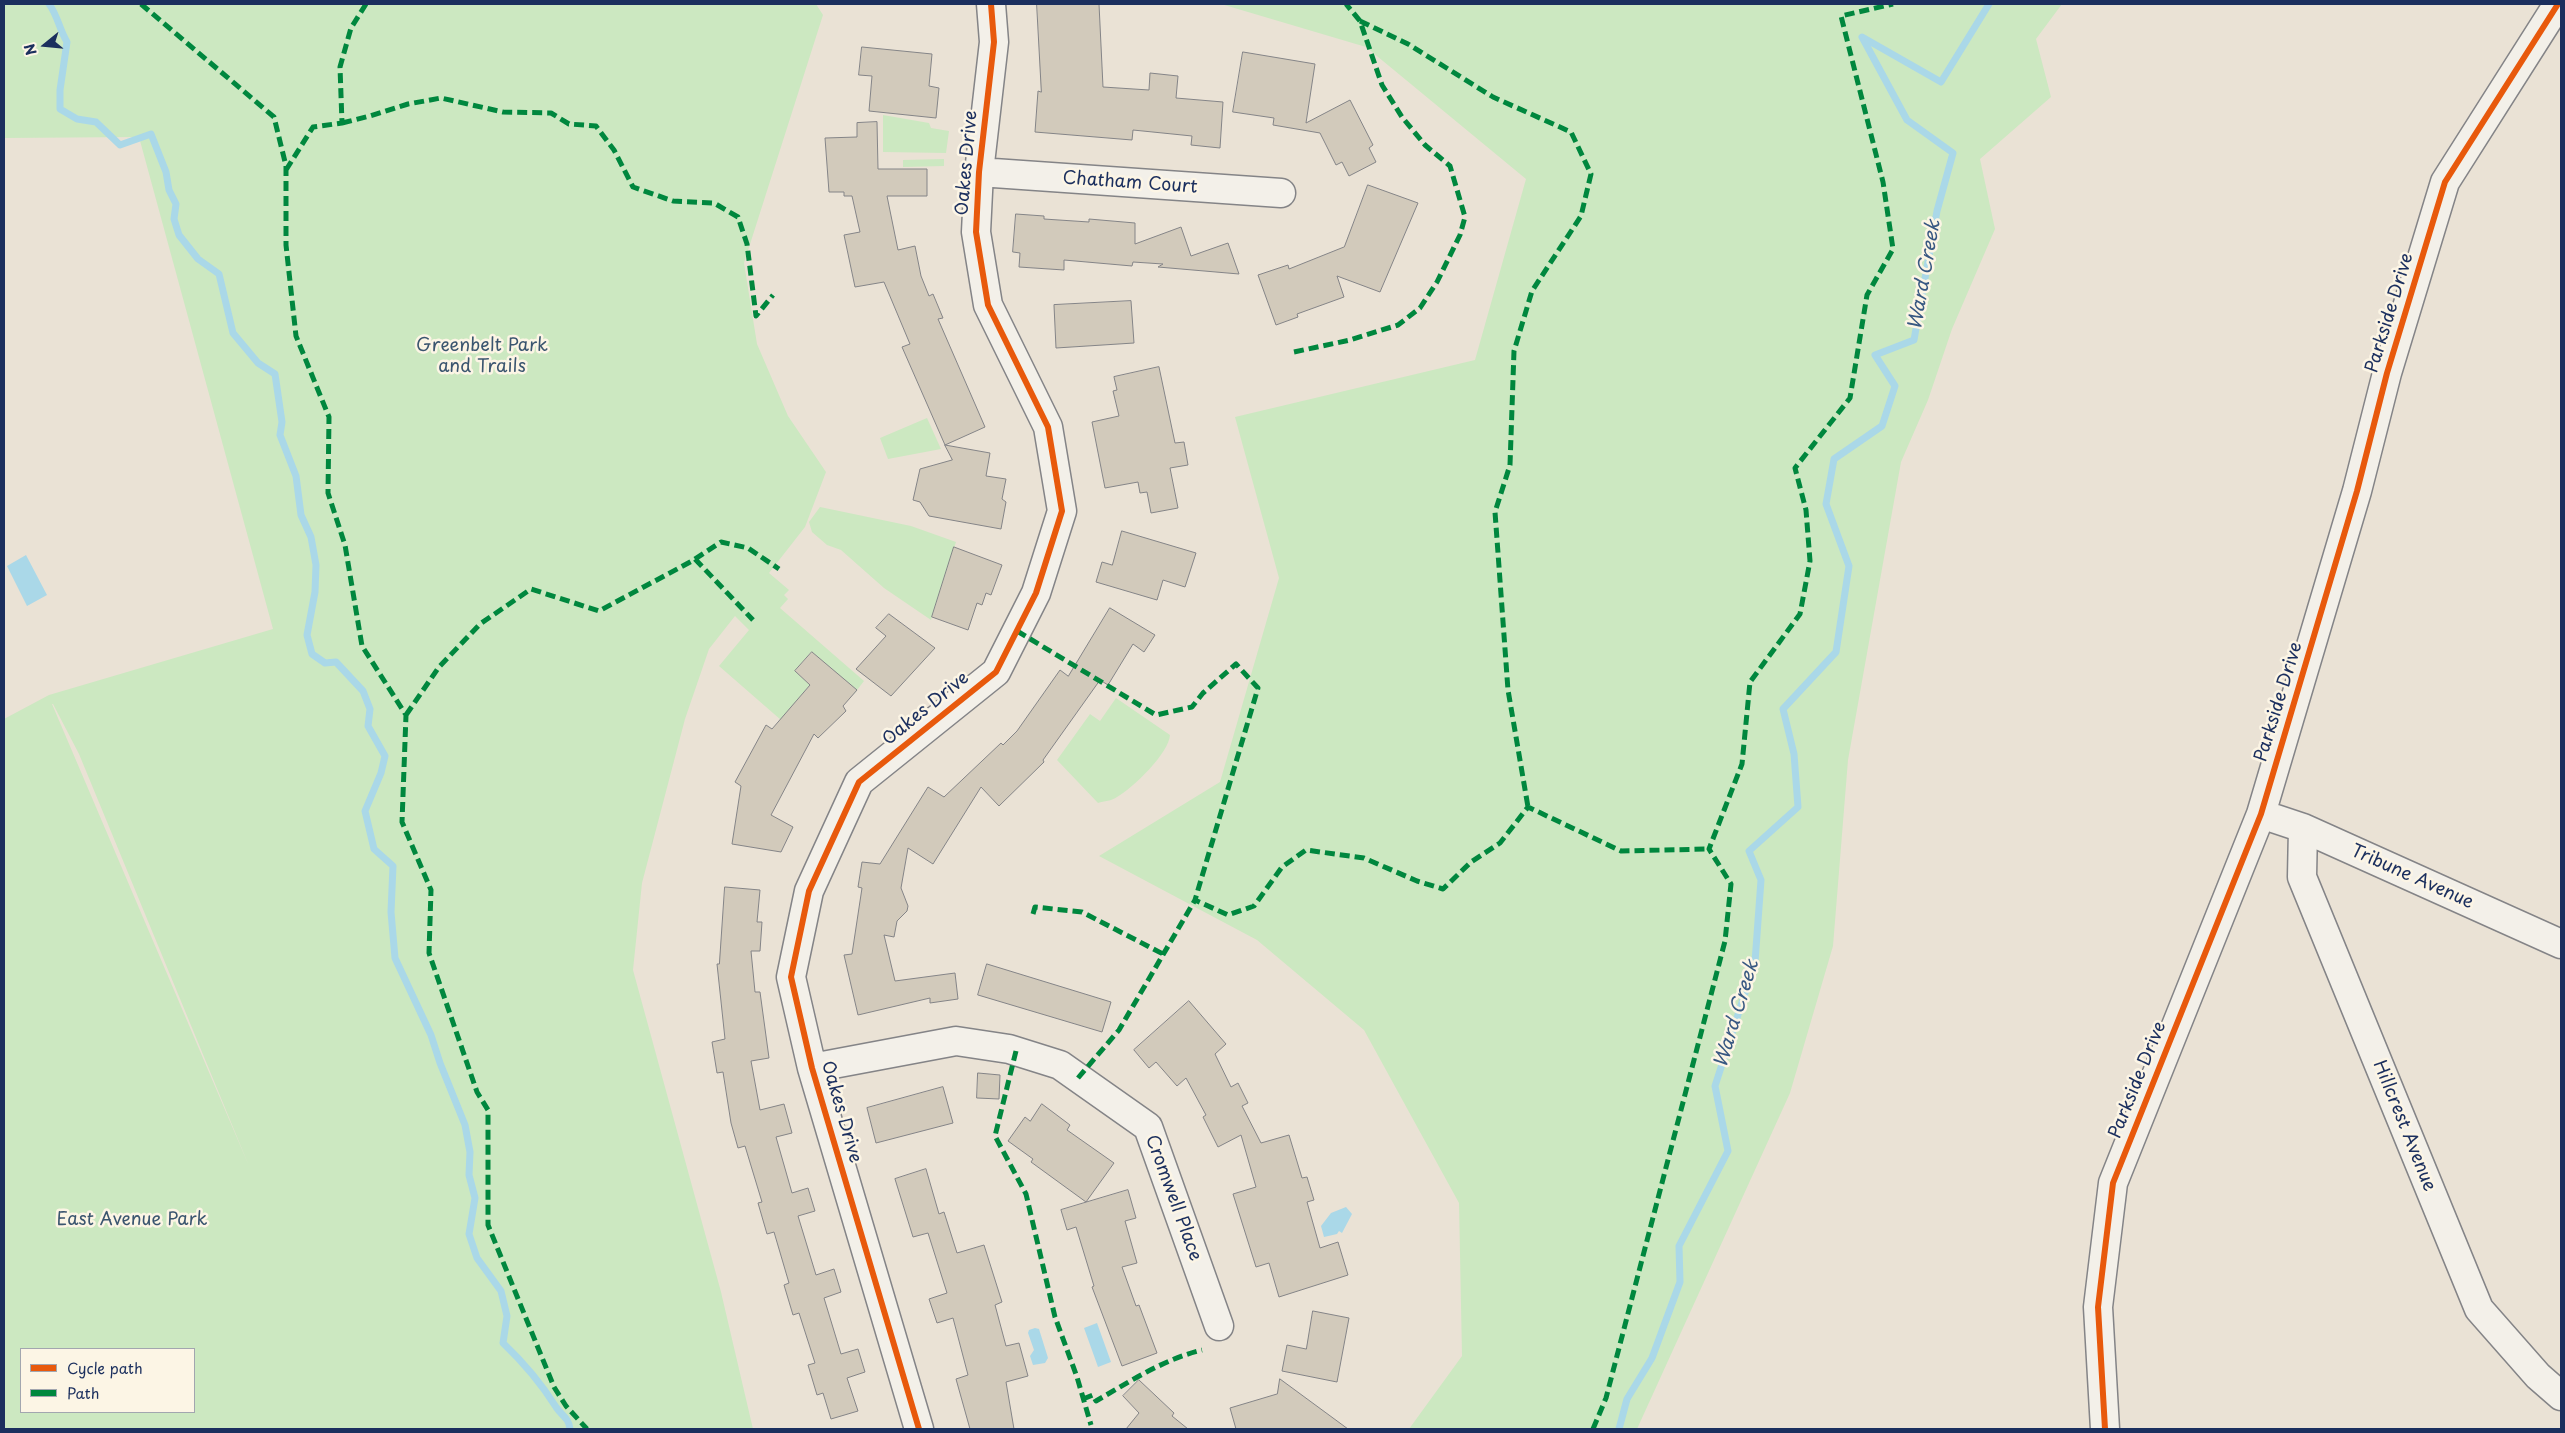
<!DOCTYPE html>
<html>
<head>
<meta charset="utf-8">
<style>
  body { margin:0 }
  #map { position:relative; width:2565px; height:1433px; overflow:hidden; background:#eae2d5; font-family:"Playpen Sans",sans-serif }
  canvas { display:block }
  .frame { position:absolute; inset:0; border:5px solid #1b2f5e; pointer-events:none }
  .legend { position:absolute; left:20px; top:1348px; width:175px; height:65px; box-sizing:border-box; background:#fcf5e5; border:1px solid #a2a6af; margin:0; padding:6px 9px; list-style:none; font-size:15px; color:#1b2f5e }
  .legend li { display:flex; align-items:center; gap:10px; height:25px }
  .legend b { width:25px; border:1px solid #a2a6af }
  .north { position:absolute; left:20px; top:20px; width:50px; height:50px; -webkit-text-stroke:4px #fcf5e5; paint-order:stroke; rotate:253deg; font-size:14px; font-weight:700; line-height:20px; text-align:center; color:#1b2f5e }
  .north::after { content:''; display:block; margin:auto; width:18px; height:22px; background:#1b2f5e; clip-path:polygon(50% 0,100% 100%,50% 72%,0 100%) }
</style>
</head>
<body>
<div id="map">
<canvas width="2565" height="1433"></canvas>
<div class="frame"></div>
<ul class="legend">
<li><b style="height:6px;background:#e8590c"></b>Cycle path</li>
<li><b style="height:6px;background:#00873e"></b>Path</li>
</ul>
<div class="north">N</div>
</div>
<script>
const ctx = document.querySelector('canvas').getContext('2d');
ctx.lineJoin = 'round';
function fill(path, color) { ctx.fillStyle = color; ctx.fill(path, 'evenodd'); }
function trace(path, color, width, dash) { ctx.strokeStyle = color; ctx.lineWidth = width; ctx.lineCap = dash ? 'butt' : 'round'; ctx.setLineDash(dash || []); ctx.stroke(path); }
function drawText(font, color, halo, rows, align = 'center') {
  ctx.font = font + ' "Playpen Sans",sans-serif'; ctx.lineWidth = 5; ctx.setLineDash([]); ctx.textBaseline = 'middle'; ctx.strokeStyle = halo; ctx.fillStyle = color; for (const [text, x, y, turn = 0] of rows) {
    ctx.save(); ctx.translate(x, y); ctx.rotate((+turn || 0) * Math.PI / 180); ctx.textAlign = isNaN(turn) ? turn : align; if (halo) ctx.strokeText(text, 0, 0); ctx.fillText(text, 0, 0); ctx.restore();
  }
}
fill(new Path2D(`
  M4 4H816L823 15 744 263 757 344 788 416 826 472 805 527 769 573 789 590 784 595 788 599 780 608 864 681 854 694 829 671 830 668 811 652 795 671 810 685 781 720 719 666 749 630 735 616 709 649 685 719 642 883 633 970 721 1292 753 1429H4V719L49 695 273 629 139 137 4 138ZM53 704 79 754 249 1166 52 704ZM21 1349H194V1412H21Z
  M1221 4H2062L2036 39 2051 97 1980 159 1995 229 1952 329 1928 400 1901 462 1848 760 1833 946 1790 1093 1637 1429H1409L1462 1356 1459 1203 1364 1030 1257 940 1099 856 1220 782 1279 578 1235 417 1475 360 1526 179 1366 47Z
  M883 115 929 123 931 128 949 131 946 153 883 152Z
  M944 159V166L903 167V160Z
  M927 418 941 449 888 459 880 438Z
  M820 507 911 526 956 542 931 620 884 588 841 550 827 545 812 532 809 522Z
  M1116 698 1170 735C1169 753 1133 788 1117 797 1112 801 1104 801 1098 803L1057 760 1090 714 1100 721Z`), '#cce8c1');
fill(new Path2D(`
  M26 555 47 595 27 606 7 566Z
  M1346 1207 1352 1214 1342 1233 1339 1231 1337 1234 1324 1237 1321 1226 1331 1213Z
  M1097 1323 1111 1362 1098 1367 1084 1328Z
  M1035 1328 1039 1329 1048 1358 1045 1363 1033 1365 1030 1356 1034 1350 1028 1333 1029 1330Z`), '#aad8e8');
trace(new Path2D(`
  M49 4C58 16 59 29 67 42L60 90V109L77 119 96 122 120 145 151 134 166 172 169 190 176 204 174 219 179 235 198 259 219 274 233 333 258 363 275 374 282 422 280 435 296 476 301 515 311 537 316 565 315 592 307 635 312 654 325 663 336 662 363 691 370 709 368 726 385 756 381 773 365 811 374 849 393 866 391 912 395 958 431 1035 440 1063 465 1125 470 1152 469 1175 475 1198 469 1234 477 1258 501 1291 507 1316 503 1343C524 1363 541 1383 556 1407 562 1416 569 1418 570 1429
  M1619 1429 1627 1399 1652 1358 1680 1282 1679 1246 1728 1151 1715 1086 1755 962 1761 880 1749 851 1798 807 1794 754 1783 709 1836 652 1849 566 1826 504 1834 459 1882 426 1895 386 1875 355 1914 340 1937 211 1953 153 1907 120 1862 37 1941 82 1989 4`), '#aad8e8', 7);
const building = new Path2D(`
  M1037 4H1099L1103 87 1149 90 1150 73 1178 76 1176 98 1223 102 1220 148 1191 145 1192 136 1133 130 1132 140 1035 132 1038 91 1041 92Z
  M862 47 932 54 929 86 939 88 936 118 869 111 872 76 859 75Z
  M1243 52 1315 64 1306 123 1350 100 1373 145 1369 148 1376 162 1349 176 1342 162 1336 165 1320 133 1273 125 1274 118 1233 112Z
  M877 122 878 169H927V196H887L898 250 915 246 921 276 929 296 933 294 943 318 938 319 985 427 945 445 902 347 910 344 884 282 855 287 844 235 860 232 852 196H844V192H829L825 138 857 137V123Z
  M1368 185 1418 203 1380 292 1337 276 1344 297 1297 314 1298 317 1276 325 1258 275 1288 265 1289 269 1344 247Z
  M1016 214 1044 216V219L1089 222V219L1135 223V244L1181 227 1191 256 1228 243 1239 274 1158 267 1163 264 1133 262 1132 266 1064 260V270L1019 267 1020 253 1013 252Z
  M1131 301 1134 343 1056 348 1054 305Z
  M1159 367 1175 443 1184 442 1188 465 1170 468 1178 508 1151 513 1147 492 1140 493 1138 482 1105 488 1092 422 1119 416 1113 391 1117 390 1114 377Z
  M945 445 990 453 986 476 1006 479 1002 499 1006 502 1001 529 929 516 920 502 913 500 920 469 952 460Z
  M1122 531 1196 553 1185 587 1163 580 1157 600 1096 582 1102 562 1112 565Z
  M954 547 1002 565 991 595 986 593 982 605 977 603 968 630 932 617Z
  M1110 608 1155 635 1144 652 1133 644 1108 685 1100 680 1043 760 1044 762 999 806 981 787 933 864 908 848 901 888 908 906 907 911 897 921 894 937 884 935 895 981 955 973 958 999 930 1003V998L858 1015 844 955 852 954 862 888 858 887 862 862 880 864 928 787 944 797 1001 743 1003 745 1017 731 1060 670 1068 676Z
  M889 614 935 648 891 696 856 669 886 636 876 628Z
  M812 652 857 690 843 706 846 711 818 738 814 734 771 815 793 827 781 852 732 844 741 786 735 782 766 725 772 729 810 685 795 671Z
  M725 887 760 890 757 922H762L760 951H751L755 992H760L769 1058 751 1061 760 1110 784 1104 792 1133 776 1137 792 1193 808 1188 815 1211 798 1216 816 1275 834 1269 841 1292 824 1298 841 1354 858 1349 865 1372 847 1378 858 1411 831 1419 823 1393 817 1395 808 1365 815 1363 799 1313 793 1315 784 1285 789 1283 774 1232 767 1234 758 1203 762 1202 745 1146 738 1148 731 1123 723 1072 717 1073 712 1042 725 1039 717 964H719Z
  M987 964 1111 1002 1102 1032 978 995Z
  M1189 1001 1226 1044 1215 1054 1231 1087 1238 1083 1248 1103 1242 1106 1261 1143 1289 1135 1302 1178 1307 1177 1314 1200 1307 1202 1320 1248 1338 1242 1348 1275 1279 1297 1269 1263 1256 1267 1233 1194 1256 1187 1241 1135 1218 1147 1203 1117 1206 1115 1186 1078 1177 1086 1156 1062 1149 1068 1134 1050Z
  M978 1073 1000 1075 999 1099 977 1098Z
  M943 1087 953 1123 876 1143 867 1108Z
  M1042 1104 1070 1125 1067 1130 1114 1163 1086 1202 1031 1162 1033 1159 1008 1141 1025 1117 1030 1121Z
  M926 1169 939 1214 944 1212 957 1253 984 1245 1002 1302 995 1305 1006 1346 1019 1343 1028 1376 1006 1382 1014 1429H970L956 1379 968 1375 953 1318 937 1323 929 1299 947 1293 928 1233 913 1237 895 1179Z
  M1128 1190 1136 1218 1125 1221 1137 1263 1122 1267 1136 1306 1139 1305 1157 1353 1122 1366 1092 1287 1094 1286 1076 1227 1067 1230 1061 1210Z
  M1313 1311 1349 1318 1337 1382 1282 1371 1287 1345 1306 1349Z
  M1280 1379 1348 1429H1236L1230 1408 1277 1394Z
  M1139 1380 1174 1413 1172 1416 1188 1429H1126L1139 1413 1123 1396Z`);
fill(building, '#d2cabb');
trace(building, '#848487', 1);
const minor = new Path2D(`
  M979 172 1281 193
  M2261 814 2303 828 2561 944
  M2303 828 2302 877 2479 1309 2538 1376 2561 1396
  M812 1068 956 1041 1009 1049 1060 1065 1148 1127 1219 1326
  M919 1429 812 1068 791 977 809 891 859 782 996 672 1036 593 1062 511 1048 427 988 305 976 232 979 172 994 42 991 4
  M2105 1429 2098 1307 2113 1183 2261 814 2357 491 2387 373 2445 182 2558 4`);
trace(minor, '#848487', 31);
trace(minor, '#f3f0e9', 28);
trace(new Path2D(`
  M141 4 274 117 286 166V245L296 336 329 417 328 493 345 545 362 646 406 715 402 822 431 890 429 953 477 1092 488 1110V1225L554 1387 566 1406 587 1429
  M1360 21 1408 44 1493 97 1571 132 1591 174 1581 216 1532 291 1514 351 1510 465 1495 512 1508 690 1528 807
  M342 123 370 116 408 104 441 98 503 112 551 113 569 124 596 126 614 150 633 187 673 201 714 203 738 217 747 244 756 316 773 295
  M286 170 313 127 342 123 340 67 351 28 366 4
  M1294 352 1350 340 1398 325 1420 308 1437 282 1460 235 1465 217 1450 166 1425 145 1402 117 1382 85 1360 21 1346 4
  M695 559 753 620
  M1017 631 1156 715 1192 707 1203 693 1236 664 1258 688 1195 900 1228 915 1254 906 1282 867 1306 850 1364 858 1417 881 1443 889 1471 862 1500 843 1528 807 1621 851 1709 849
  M406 715 439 667 480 624 531 589 599 611 692 561 721 542 748 548 779 569
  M1033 914 1035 907 1082 912 1163 954
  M1016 1051 995 1136 1026 1194 1055 1317 1077 1377 1091 1425
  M1078 1078 1119 1030 1195 900
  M1083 1399 1093 1395 1096 1401C1129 1382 1164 1359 1202 1350
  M1593 1429 1606 1398 1725 941 1731 884 1709 849 1742 764 1750 682 1800 614 1810 561 1806 510 1795 468 1850 398 1867 295 1893 249 1883 182 1841 16 1893 4`), '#00873e', 5, [10, 5]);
trace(new Path2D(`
  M919 1429 812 1068 791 977 809 891 859 782 996 672 1036 593 1062 511 1048 427 988 305 976 232 979 172 994 42 991 4
  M2105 1429 2098 1307 2113 1183 2261 814 2357 491 2387 373 2445 182 2558 4`), '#e8590c', 6);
drawText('18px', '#1b2f5e', '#fcf5e5', [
  ["Oakes Drive",967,163,-85],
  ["Chatham Court",1130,183,4],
  ["Parkside Drive",2390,313,-73],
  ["Parkside Drive",2279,702,-73],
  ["Oakes Drive",926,709,-39],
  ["Tribune Avenue",2412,877,24],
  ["Parkside Drive",2138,1080,-68],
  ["Oakes Drive",841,1112,74],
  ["Hillcrest Avenue",2404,1126,68],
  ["Cromwell Place",1173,1198,70]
]);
drawText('18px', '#3a556f', '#fcf5e5', [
  ["Greenbelt Park",482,346],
  ["and Trails",482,367],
  ["East Avenue Park",132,1220]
]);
drawText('italic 19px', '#385882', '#fcf5e5', [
  ["Ward Creek",1925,275,-80],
  ["Ward Creek",1737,1014,-73]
]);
</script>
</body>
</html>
